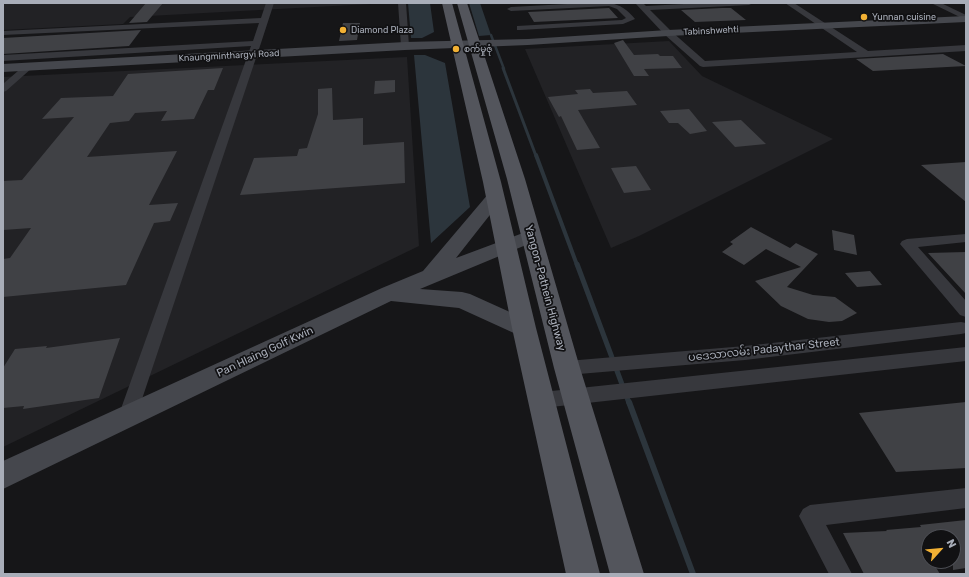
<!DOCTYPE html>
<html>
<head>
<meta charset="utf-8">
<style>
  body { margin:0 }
  #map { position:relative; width:969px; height:577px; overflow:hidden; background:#161618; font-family:Rubik,sans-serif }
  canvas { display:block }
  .frame { position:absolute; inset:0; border:4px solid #a8adb8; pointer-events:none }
  .north { position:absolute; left:921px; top:529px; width:40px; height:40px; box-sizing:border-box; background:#111113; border:1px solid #4d4f55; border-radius:50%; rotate:63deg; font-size:11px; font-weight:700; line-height:16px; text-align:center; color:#a8adb8 }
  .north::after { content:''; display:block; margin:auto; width:14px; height:18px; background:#f2b134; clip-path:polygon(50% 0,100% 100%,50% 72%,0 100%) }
</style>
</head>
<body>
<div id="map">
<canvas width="969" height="577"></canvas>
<div class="frame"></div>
<div class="north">N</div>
</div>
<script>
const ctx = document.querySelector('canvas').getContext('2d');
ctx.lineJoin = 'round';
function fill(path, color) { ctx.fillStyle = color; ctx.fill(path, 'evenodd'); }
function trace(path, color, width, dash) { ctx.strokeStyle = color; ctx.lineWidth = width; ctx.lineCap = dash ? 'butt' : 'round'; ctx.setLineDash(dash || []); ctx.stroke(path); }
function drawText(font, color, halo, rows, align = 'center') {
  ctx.font = font + ' Rubik,"Noto Sans Myanmar",sans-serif'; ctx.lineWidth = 3.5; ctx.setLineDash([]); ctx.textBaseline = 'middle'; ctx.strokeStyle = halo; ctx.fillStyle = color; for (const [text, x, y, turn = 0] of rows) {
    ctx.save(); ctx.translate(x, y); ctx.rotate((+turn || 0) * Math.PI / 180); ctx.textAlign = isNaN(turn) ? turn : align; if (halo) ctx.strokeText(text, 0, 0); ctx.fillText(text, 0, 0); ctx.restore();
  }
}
fill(new Path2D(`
  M3 3H389L130 17 123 24 3 30Z
  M669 41 702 76 833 139 639 236 611 248 525 49Z
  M407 57 419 246 3 447V77Z`), '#222225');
fill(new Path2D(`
  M408 3H430L434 32 422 38H411Z
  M469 3H480L491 35 479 36Z
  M414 55H425L445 63 470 207 431 243Z`), '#2c353c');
trace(new Path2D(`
  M491 35 504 69`), '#2c353c', 2.5);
trace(new Path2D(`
  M503 68 536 156`), '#2c353c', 3);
trace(new Path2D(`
  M536 155 577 265`), '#2c353c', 4);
trace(new Path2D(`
  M577 264 629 403`), '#2c353c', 5);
trace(new Path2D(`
  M629 402 693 574`), '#2c353c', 6);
fill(new Path2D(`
  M146 3H163L147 22 129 23Z
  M609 8 618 18 534 22 528 12Z
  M722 8H731L746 20 695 22 681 10Z
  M343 23H360L357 40 339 41Z
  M141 30 129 46 3 54V38Z
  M623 40 634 55 658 54 660 56H673L682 68 644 69 649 76H634L614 43Z
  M943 54 966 66 873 71 856 59Z
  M223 68 214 90H208L194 119 161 121 167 111 135 113 129 121 110 123 87 157 177 151 149 205 178 203 170 221 154 223 126 285 3 297V259L10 258 31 228 3 230V181L22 180 74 117 42 119 61 98 113 96 128 74Z
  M395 80V92L374 94 375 81Z
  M332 88 333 120 363 118V145L404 142 405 183 240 195 254 158 297 156 299 149 307 148 318 114V89Z
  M590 89 593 93 627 91 637 105 578 110 600 148 577 150 561 116 559 117 548 97 578 94 575 90Z
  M689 109 707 131 690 134 678 123H669L660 111Z
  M741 120 766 144 735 147 712 122Z
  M966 162V202L921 165Z
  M636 166 651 190 624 193 611 168Z
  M751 227 790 248 796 243 818 254 787 287 813 295 835 297 857 313 842 321 829 322 808 319 781 306 755 281 801 267 766 249 744 265 722 252 733 244 730 242Z
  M832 230 854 235 857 255 834 250Z
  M966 252V294L928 253Z
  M870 271 882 285 857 287 845 273Z
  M120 338 99 398 23 409 24 406 3 408V368L15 349 47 346 46 348Z
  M966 402V468L896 472 859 413Z
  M966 520V568L953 570V537H929V561H932L940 574H864L843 533 887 531 886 530 921 527 920 525Z`), '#404145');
fill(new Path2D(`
  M266 3H274L261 43 136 417 134 423 127 425 120 423 118 417 251 46 3 61V55L253 41 259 23 3 35V31L261 18Z
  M398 3H406L409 46 405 49 401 46Z
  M586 3C609 3 619 0 635 19L623 24 520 30H517V26L622 20 626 18 617 9 609 6 511 11 507 9 511 7Z
  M635 3H643L646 6 703 3H753L749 5 650 10 671 31 705 61 857 52 785 3H794L868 51 966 45V51L703 67 700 66 665 35Z
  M931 3H941L966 15V20Z
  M29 63 33 66 32 68 6 91 3 92V84L26 64Z
  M966 234V242L918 247 966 301V317L960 315 900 244 902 241 907 239Z
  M961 322 966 323V333L961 334 745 360 567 375 561 373 558 368 561 363 567 361 745 346Z
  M966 347V361L542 408 536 406 533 400 536 394 542 392Z
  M966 488V508L826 525 852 574H829L799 516 803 509 810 505Z`), '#37383d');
fill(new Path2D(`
  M966 16V22L668 36 528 45 405 50 3 72V64L405 42 528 39 668 30Z
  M495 192 501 193 504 197 456 258 531 230 538 232 540 236 538 240 420 289 462 292 470 294 532 322 535 328 532 334 524 337 516 334 459 308 391 301 3 489V461L382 288 423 271 489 193Z`), '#45474d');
fill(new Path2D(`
  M442 3H452L501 182 536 328 600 574H566L512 328 483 182Z
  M457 3H467L525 179 580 368 644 574H610L554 368 507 179Z`), '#53555c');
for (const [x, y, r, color] of [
  [864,17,4,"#f2b134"],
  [343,30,4,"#f2b134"],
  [456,49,4,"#f2b134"]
]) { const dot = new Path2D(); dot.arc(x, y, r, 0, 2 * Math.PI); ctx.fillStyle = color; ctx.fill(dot); trace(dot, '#111113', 1.5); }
drawText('9px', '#a8adb8', '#111113', [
  ["Yunnan cuisine",872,17],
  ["Diamond Plaza",351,30],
  ["စက်မှုဇုံ",464,49]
], 'left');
drawText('9px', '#a8adb8', '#111113', [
  ["Tabinshwehti",711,31,-3],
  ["Knaungminthargyi Road",229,56,-3]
]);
drawText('11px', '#a8adb8', '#111113', [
  ["Yangon-Pathein Highway",545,288,75],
  ["ပဒေသာလမ်း Padaythar Street",764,350,-6],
  ["Pan Hlaing Golf Kwin",265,352,-25]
]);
</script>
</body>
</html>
